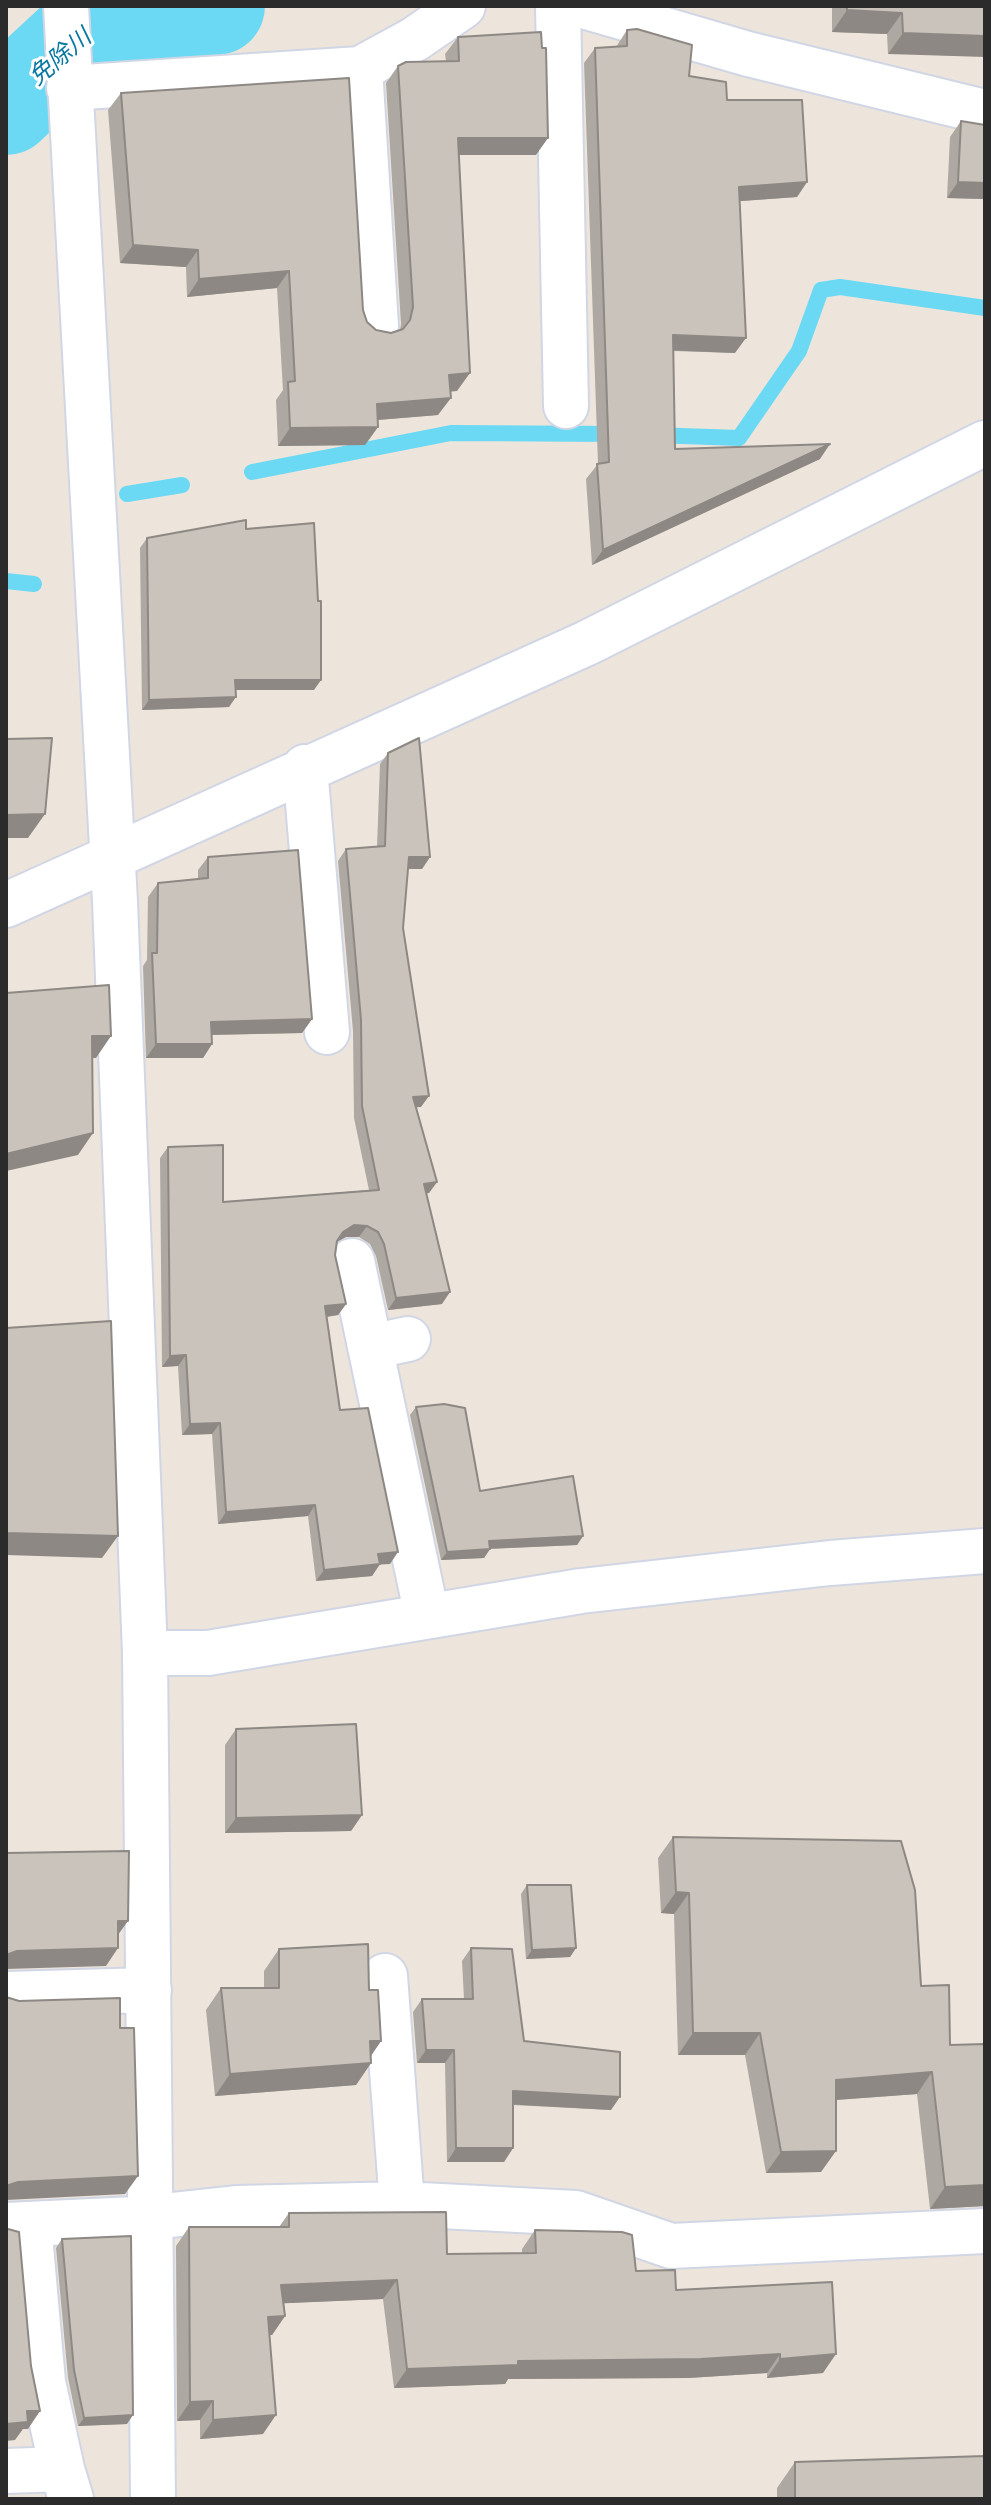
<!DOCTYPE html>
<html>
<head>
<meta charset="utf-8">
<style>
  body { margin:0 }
  #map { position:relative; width:991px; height:2505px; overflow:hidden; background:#ede5dc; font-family:"Varela Round",sans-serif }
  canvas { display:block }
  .frame { position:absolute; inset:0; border:8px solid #2b2b2b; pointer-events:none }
</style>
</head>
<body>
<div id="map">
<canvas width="991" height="2505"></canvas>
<div class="frame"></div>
</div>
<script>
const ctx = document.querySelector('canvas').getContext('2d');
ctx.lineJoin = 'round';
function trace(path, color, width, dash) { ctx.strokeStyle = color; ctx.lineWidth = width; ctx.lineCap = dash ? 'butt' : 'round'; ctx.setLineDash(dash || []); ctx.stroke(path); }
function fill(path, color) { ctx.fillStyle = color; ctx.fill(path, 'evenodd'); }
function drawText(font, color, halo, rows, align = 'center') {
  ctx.font = font + ' "Varela Round","Noto Sans JP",sans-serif'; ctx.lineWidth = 6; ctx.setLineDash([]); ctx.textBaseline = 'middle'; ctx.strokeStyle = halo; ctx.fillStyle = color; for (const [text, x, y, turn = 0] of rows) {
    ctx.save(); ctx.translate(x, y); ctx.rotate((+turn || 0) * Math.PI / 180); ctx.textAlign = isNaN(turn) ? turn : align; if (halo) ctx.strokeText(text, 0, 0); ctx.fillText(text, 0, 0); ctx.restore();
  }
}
trace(new Path2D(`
  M653 435 739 438 799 351 821 290 840 287 985 308
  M252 472 451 433 618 434
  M127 494 182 485
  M6 581 34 584`), '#6bd9f3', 16);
trace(new Path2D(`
  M6 106 88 30 178 8 216 6`), '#6bd9f3', 98);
const minor = new Path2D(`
  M66 6 115 902 145 1653 153 2499
  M558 6 566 406
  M583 6 748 54 985 112
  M360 69 376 326
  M69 88 360 69 415 39 463 6
  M305 767 327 1032
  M6 905 587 643 985 443
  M352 1261 427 1616
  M370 1347 408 1339
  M145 1653H208L581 1591 830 1563 985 1551
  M385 1976 402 2204
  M6 1994 149 1990
  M29 2224 43 2382 62 2469
  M6 2225 135 2219 236 2208 402 2204 576 2213 671 2246 985 2231
  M6 2471 62 2469 71 2499`);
trace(minor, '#d1d6e4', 48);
trace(minor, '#fff', 44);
fill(new Path2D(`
  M832 6H985L888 54 887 34 832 32Z
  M627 30 689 76 727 100 807 182 797 197 740 201 735 353 673 351 675 449 820 459 592 565 586 479 598 464 584 63 595 48 616 47Z
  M458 37 536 155H459L457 391H450L438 415 377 420 378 427 365 445 278 446 276 400 283 390 277 288 187 297 186 267 120 263 108 110 121 93 363 310 367 322 376 330 391 333 400 330 401 324 386 83 398 66 446 61 445 54Z
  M961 121 985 125V199L947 198 950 137Z
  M246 529 314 690H236L229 707 142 710 140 548 147 538Z
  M388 753 430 857 422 869H408L403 928 421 1107H416L437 1182 429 1193H426L442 1304 388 1310 376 1256 370 1244 359 1237H346L336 1242 335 1255 346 1304 338 1315 327 1317 340 1410 390 1564H380L372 1576 316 1581 308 1516 218 1524 212 1434 182 1435 178 1366 162 1367 160 1158 168 1147 223 1202 369 1190 354 1118 353 1031 338 861 346 849 377 847 380 764Z
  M208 857 312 1019 302 1033 212 1035V1044L203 1058H146L143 966 147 960 148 897 158 883 198 879V870Z
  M416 1407 480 1491 583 1536 577 1545 490 1549 484 1558 441 1560 410 1415Z
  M236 1729 362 1815 351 1831 225 1833V1745Z
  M673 1837 921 1986 950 2045 985 2044V2206L930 2209 917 2094 836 2100 821 2172 766 2173 745 2055H678L674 1914 661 1913 658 1858Z
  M527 1885 576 1948 570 1957 526 1959 521 1894Z
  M471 1948 524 2041 611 2110 513 2105V2148L504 2162H447L445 2063H417L413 2012 422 1999H464L462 1961Z
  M279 1949 369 1990 381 2041 370 2057 371 2063 356 2085 215 2096 206 2010 221 1988H264V1971Z
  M289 2213 447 2254 522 2253V2249L535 2230 636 2271 676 2290 823 2373 767 2378V2373L688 2378 508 2379 505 2384 394 2388 383 2299 284 2303 285 2316 272 2335H269L263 2434 200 2439V2420L177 2421 176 2246 189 2227H279Z
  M62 2239 127 2424 78 2426 68 2378 56 2248Z
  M795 2462 985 2499H777V2488Z`), '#ada8a1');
fill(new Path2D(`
  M847 10 902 13 887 34 832 32Z
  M903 33 985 36V57L888 54Z
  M458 138H548L536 155H446Z
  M807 182 797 197 728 202 739 187Z
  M958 182 985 183V199L947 198Z
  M133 245 198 250 186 267 120 263Z
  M289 271 277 288 187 297 199 279Z
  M673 335 746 338 735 353 662 350Z
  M470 373 457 391 437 393 449 375Z
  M451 398 438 415 365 421 377 404Z
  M378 427 365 445 278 446 290 428Z
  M830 444 820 459 592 565 603 550Z
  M235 680H321L314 690H228Z
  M236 697 229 707 142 710 149 700Z
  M45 814 28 838H6V815Z
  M409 857H430L422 869H401Z
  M312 1019 302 1033 201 1035 211 1022Z
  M92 1036H111L96 1058H77Z
  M156 1044H212L203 1058H146Z
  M429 1096 421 1107 405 1108 413 1097Z
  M93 1133 78 1155 6 1171 7 1153Z
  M437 1182 429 1193 416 1195 424 1184Z
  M354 1225 367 1226 359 1237H346L335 1243 343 1232Z
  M450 1292 442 1304 388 1310 396 1298Z
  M346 1304 338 1315 317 1318 325 1306Z
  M186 1355 178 1366 162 1367 170 1356Z
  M220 1423 212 1434 182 1435 190 1424Z
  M315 1505 308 1516 218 1524 226 1512Z
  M6 1533 118 1536 102 1558 6 1555Z
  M583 1536 577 1545 483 1549 489 1541Z
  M490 1549 484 1558 441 1560 447 1552Z
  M398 1552 390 1564 371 1565 378 1554Z
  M380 1564 372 1576 316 1581 324 1570Z
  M362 1815 351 1831 225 1833 236 1818Z
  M676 1892 689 1893 674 1914 661 1913Z
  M118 1921H128L115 1939Z
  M118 1948 106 1966 6 1969V1955L17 1951Z
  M576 1948 570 1957 526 1959 532 1950Z
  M693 2033H760L745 2055H678Z
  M370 2041H381L366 2063Z
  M426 2050H454L445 2063H417Z
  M371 2063 356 2085 215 2096 230 2074Z
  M932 2072 917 2094 821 2101 836 2080Z
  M513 2091 620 2097 611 2110 504 2104Z
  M456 2148H513L504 2162H447Z
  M836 2151 821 2172 766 2173 781 2152Z
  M138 2176 125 2194 6 2200V2186L18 2182Z
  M985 2185V2206L930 2209 945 2187Z
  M397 2280 383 2299 268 2304 281 2285Z
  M285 2316 272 2335 254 2336 268 2317Z
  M780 2354 767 2373 688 2378 508 2379 505 2384 394 2388 407 2369 518 2361Z
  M836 2354 823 2373 767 2378 780 2359Z
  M213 2401 200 2420 177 2421 190 2402Z
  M27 2411H40L28 2429H23L15 2440 6 2441V2424Z
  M133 2415 127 2424 78 2426 84 2418Z
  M276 2415 263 2434 200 2439 213 2420Z`), '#8d8883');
const building = new Path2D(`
  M847 6H985V36L903 33 902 13 847 10Z
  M637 29 692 45 689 76 726 82 727 100H802L807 182 739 187 746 338 673 335 675 449 830 444 603 550 597 464 609 462 595 48 627 46V30Z
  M541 32 542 48H546L548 138H458L470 373 449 375 451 398 377 404 378 427 290 428 288 382 295 381 289 271 199 279 198 250 133 245 121 93 349 78 363 310 367 322 376 330 391 333 403 329 410 320 413 307 398 66 406 62 459 61 458 37Z
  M961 121 985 125V183L958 182Z
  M246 520V529L314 523 318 601H321V680H235L236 697 149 700 147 538Z
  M52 738 45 814 6 815V739Z
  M419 738 430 857H409L403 928 429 1096 413 1097 437 1182 424 1184 450 1292 396 1298 384 1244 378 1232 367 1226 354 1225 343 1232 337 1241 335 1255 346 1304 325 1306 340 1410 368 1408 398 1552 378 1554 380 1564 324 1570 315 1505 226 1512 220 1423 190 1424 186 1355 170 1356 168 1147 223 1145V1202L379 1190 362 1106 361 1020 346 849 385 846 388 753Z
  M298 850 312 1019 211 1022 212 1044H156L152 953H157L158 883 208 878V857Z
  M109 985 111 1036H92L93 1133 6 1154V993Z
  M111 1321 118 1536 6 1533V1328Z
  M444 1404 465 1408 480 1491 573 1476 583 1536 489 1541 490 1549 447 1552 416 1407Z
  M356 1724 362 1815 236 1818V1729Z
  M673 1837 901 1841 915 1890 921 1986 949 1985 950 2045 985 2044V2185L945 2187 932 2072 836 2080V2151L781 2152 760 2033H693L689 1893 676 1892Z
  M129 1851 128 1921H118V1948L17 1951 6 1955V1853Z
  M527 1885H571L576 1948 532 1950Z
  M368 1944 369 1990H378L381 2041H370L371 2063 230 2074 221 1988H279V1949Z
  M471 1948 512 1949 524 2041 620 2052V2097L513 2091V2148H456L454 2050H426L422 1999H473Z
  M6 1997 19 2001 120 1998V2028H134L138 2176 18 2182 6 2186Z
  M446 2212 447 2254 536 2253 535 2230 622 2232 632 2235 636 2271 675 2270 676 2290 832 2282 836 2354 780 2359V2354L701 2359 518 2361V2365L407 2369 397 2280 281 2285 285 2316 268 2317 276 2415 213 2420V2401L190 2402 189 2227H289V2213Z
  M6 2228 8 2229 19 2232 31 2366 40 2411H27L28 2422 6 2424Z
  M131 2236 133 2415 84 2418 74 2370 62 2239Z
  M985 2456V2499H795V2462Z`);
fill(building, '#c9c3bb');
trace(building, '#8d8883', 2);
drawText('italic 24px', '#0878a1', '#fff', [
  ["免除川",61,58,-40]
]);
</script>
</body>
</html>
